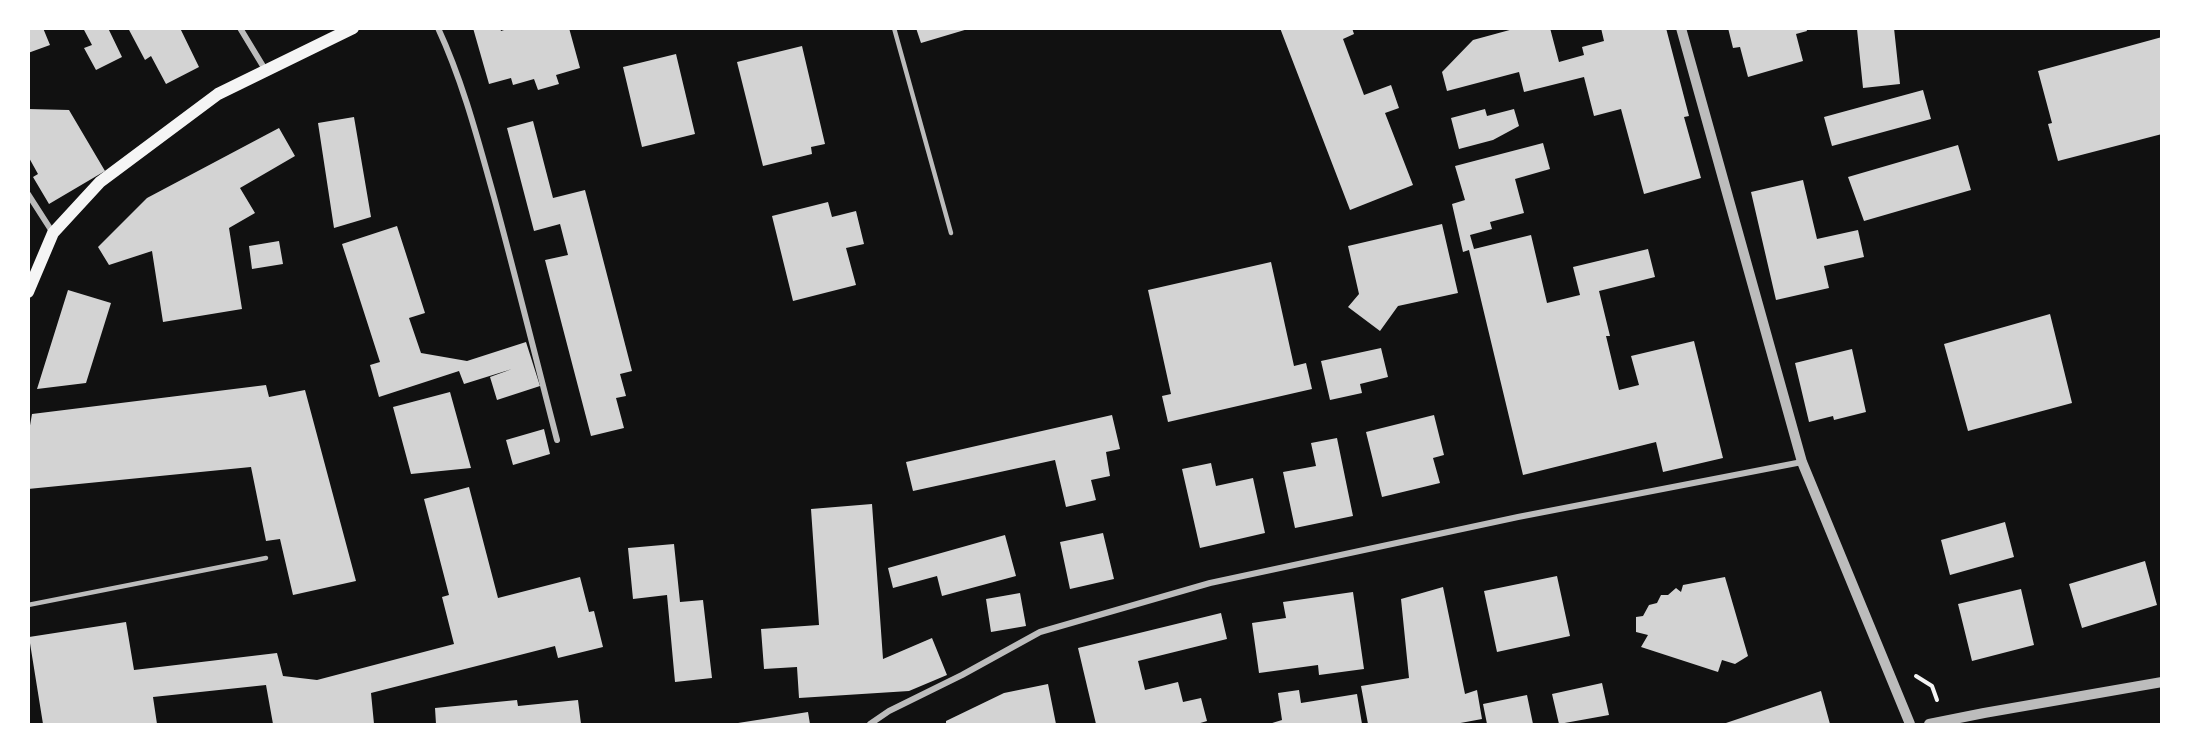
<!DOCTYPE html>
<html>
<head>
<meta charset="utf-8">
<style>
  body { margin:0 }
  #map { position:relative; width:2190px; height:753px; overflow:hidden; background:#111; font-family:"Varela Round",sans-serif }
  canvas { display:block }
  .frame { position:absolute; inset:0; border:30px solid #fff; pointer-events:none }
</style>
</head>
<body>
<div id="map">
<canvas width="2190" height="753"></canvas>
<div class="frame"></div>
</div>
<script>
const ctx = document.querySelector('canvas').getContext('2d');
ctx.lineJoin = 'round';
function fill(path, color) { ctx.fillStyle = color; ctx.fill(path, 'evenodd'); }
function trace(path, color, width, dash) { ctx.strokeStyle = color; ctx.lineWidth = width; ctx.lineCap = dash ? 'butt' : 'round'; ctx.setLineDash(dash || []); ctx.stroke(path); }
fill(new Path2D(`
  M28 28H43L50 45 28 53Z
  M83 28H108L122 57 96 70 84 48 92 45Z
  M128 28H180L199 67 166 84 151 56 145 60Z
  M473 28H500L501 31 510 28H569L580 68 556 75 559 84 538 90 534 79 513 85 511 78 489 84Z
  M916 28H968V29L921 43Z
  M1280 28H1352L1354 34 1343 39 1364 95 1391 85 1399 108 1385 113 1413 185 1350 210Z
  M1517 28H1550L1559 62 1584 55 1582 47 1604 41 1601 28H1666L1689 116 1684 117 1701 178 1644 194 1621 109 1594 116 1584 77 1524 92 1519 72 1447 91 1442 72 1473 40Z
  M1728 28H1806L1807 31 1796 34 1803 61 1748 77 1740 47 1733 48Z
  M1894 28 1900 84 1863 88 1857 29Z
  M2162 37V134L2058 161 2048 124 2052 123 2038 71Z
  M802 46 825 144 811 147 812 154 763 166 737 62Z
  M676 54 695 134 642 147 623 67Z
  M1923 90 1931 119 1832 146 1824 117Z
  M28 109 69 110 105 171 49 204 33 177 38 174 28 156Z
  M1485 109 1487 116 1514 109 1519 126 1493 140 1459 149 1451 118Z
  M354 117 371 217 334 228 318 123Z
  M533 121 553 198 585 190 632 371 620 374 626 396 616 398 624 428 591 436 545 260 568 255 560 224 534 231 507 128Z
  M279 128 295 156 240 188 255 213 229 228 242 309 163 322 152 251 109 265 98 247 147 198Z
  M1543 143 1550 169 1515 179 1524 213 1490 222 1492 229 1470 235 1474 249 1531 235 1547 303 1580 295 1573 267 1648 249 1655 277 1599 291 1610 336H1606L1619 390 1639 385 1631 356 1694 341 1723 458 1663 472 1656 442 1523 475 1469 250 1463 252 1452 204 1465 200 1455 166Z
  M1958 145 1971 190 1864 221 1848 177Z
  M1803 180 1817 239 1858 230 1864 257 1824 266 1829 288 1776 300 1751 192Z
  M828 202 832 217 856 211 864 244 846 248 856 285 793 301 772 216Z
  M1442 224 1458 293 1398 306 1380 331 1348 307 1359 294 1348 246Z
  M397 226 425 313 409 318 421 353 467 361 526 342 540 386 497 400 490 377 512 369 464 384 459 371 379 397 370 365 380 362 342 244Z
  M279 241 283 264 252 269 249 246Z
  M1271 262 1294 366 1306 363 1312 389 1168 422 1162 396 1171 394 1148 290Z
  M68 290 111 303 86 383 37 389Z
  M2050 314 2072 403 1968 431 1944 344Z
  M1381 348 1388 377 1360 384 1362 393 1330 400 1321 361Z
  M1852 349 1866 412 1834 420 1833 416 1809 422 1795 363Z
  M266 385 269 397 305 390 356 581 293 595 280 539 266 541 251 467 28 489V437L32 414Z
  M450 392 471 468 411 474 393 407Z
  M1112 415 1120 449 1106 452 1110 476 1091 480 1096 500 1066 507 1055 460 913 491 906 462Z
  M1434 415 1444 455 1433 458 1440 483 1382 497 1366 432Z
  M544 429 550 454 513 465 506 440Z
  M1337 438 1353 516 1295 528 1283 472 1316 466 1311 443Z
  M1211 463 1216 486 1253 478 1265 533 1200 548 1182 469Z
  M469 487 498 598 580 577 589 612 594 611 603 647 558 658 555 646 371 693 374 724H273L266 685 153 697 157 724H43L29 637 126 622 134 670 277 653 283 676 317 680 454 644 442 597 449 595 424 499Z
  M872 504 883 659 932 638 947 675 909 691 799 698 797 667 764 669 761 629 819 625 811 509Z
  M2005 522 2014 557 1950 575 1941 540Z
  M1103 533 1114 579 1070 589 1060 542Z
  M1005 535 1016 576 942 596 937 576 893 588 888 568Z
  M674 544 680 602 703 600 712 678 675 682 667 595 633 599 628 548Z
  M2145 561 2157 605 2082 628 2069 584Z
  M1557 576 1570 636 1497 652 1484 591Z
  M1725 577 1748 656 1735 664 1722 660 1718 672 1641 647 1648 635 1636 632V617L1643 616 1649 605 1657 603 1661 595H1668L1676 588 1681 592 1683 585Z
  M1443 587 1465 694 1477 690 1482 719 1455 724H1368L1361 686 1409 678 1401 599Z
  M2021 589 2034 645 1972 661 1958 604Z
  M1353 592 1364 669 1319 675 1318 665 1259 673 1252 623 1286 618 1283 602Z
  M1020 593 1026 626 991 632 986 599Z
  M1221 613 1227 639 1138 661 1145 690 1178 682 1183 702 1201 698 1207 721 1197 724H1096L1078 648Z
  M1602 683 1609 715 1559 724 1552 694Z
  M1048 684 1056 724H946V721L1004 693Z
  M1299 690 1301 703 1357 694 1362 724H1269L1282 720 1278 693Z
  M1821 691 1830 724H1723Z
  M1527 695 1533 724H1487L1483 704Z
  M517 700 518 706 578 700 581 724H436L435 708Z
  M808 712 810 724H738V723Z`), '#d3d3d3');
trace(new Path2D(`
  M1916 676 1932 686 1937 700`), '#f5f5f5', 4);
trace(new Path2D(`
  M894 28 951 233
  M28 605 266 558`), '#bcbcbc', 4.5);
trace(new Path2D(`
  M240 28 266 71
  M438 28C463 82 478 140 494 197 516 278 536 359 557 440
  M28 194 53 233
  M870 724 889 711 962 675 1040 632 1210 583 1518 517 1802 462`), '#bcbcbc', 6);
trace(new Path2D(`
  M1681 28 1802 462 1910 724
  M1929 724 1984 713 2162 682`), '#bcbcbc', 10);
trace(new Path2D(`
  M28 292 53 233 100 182 218 94 353 28`), '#f5f5f5', 12);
</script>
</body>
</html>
